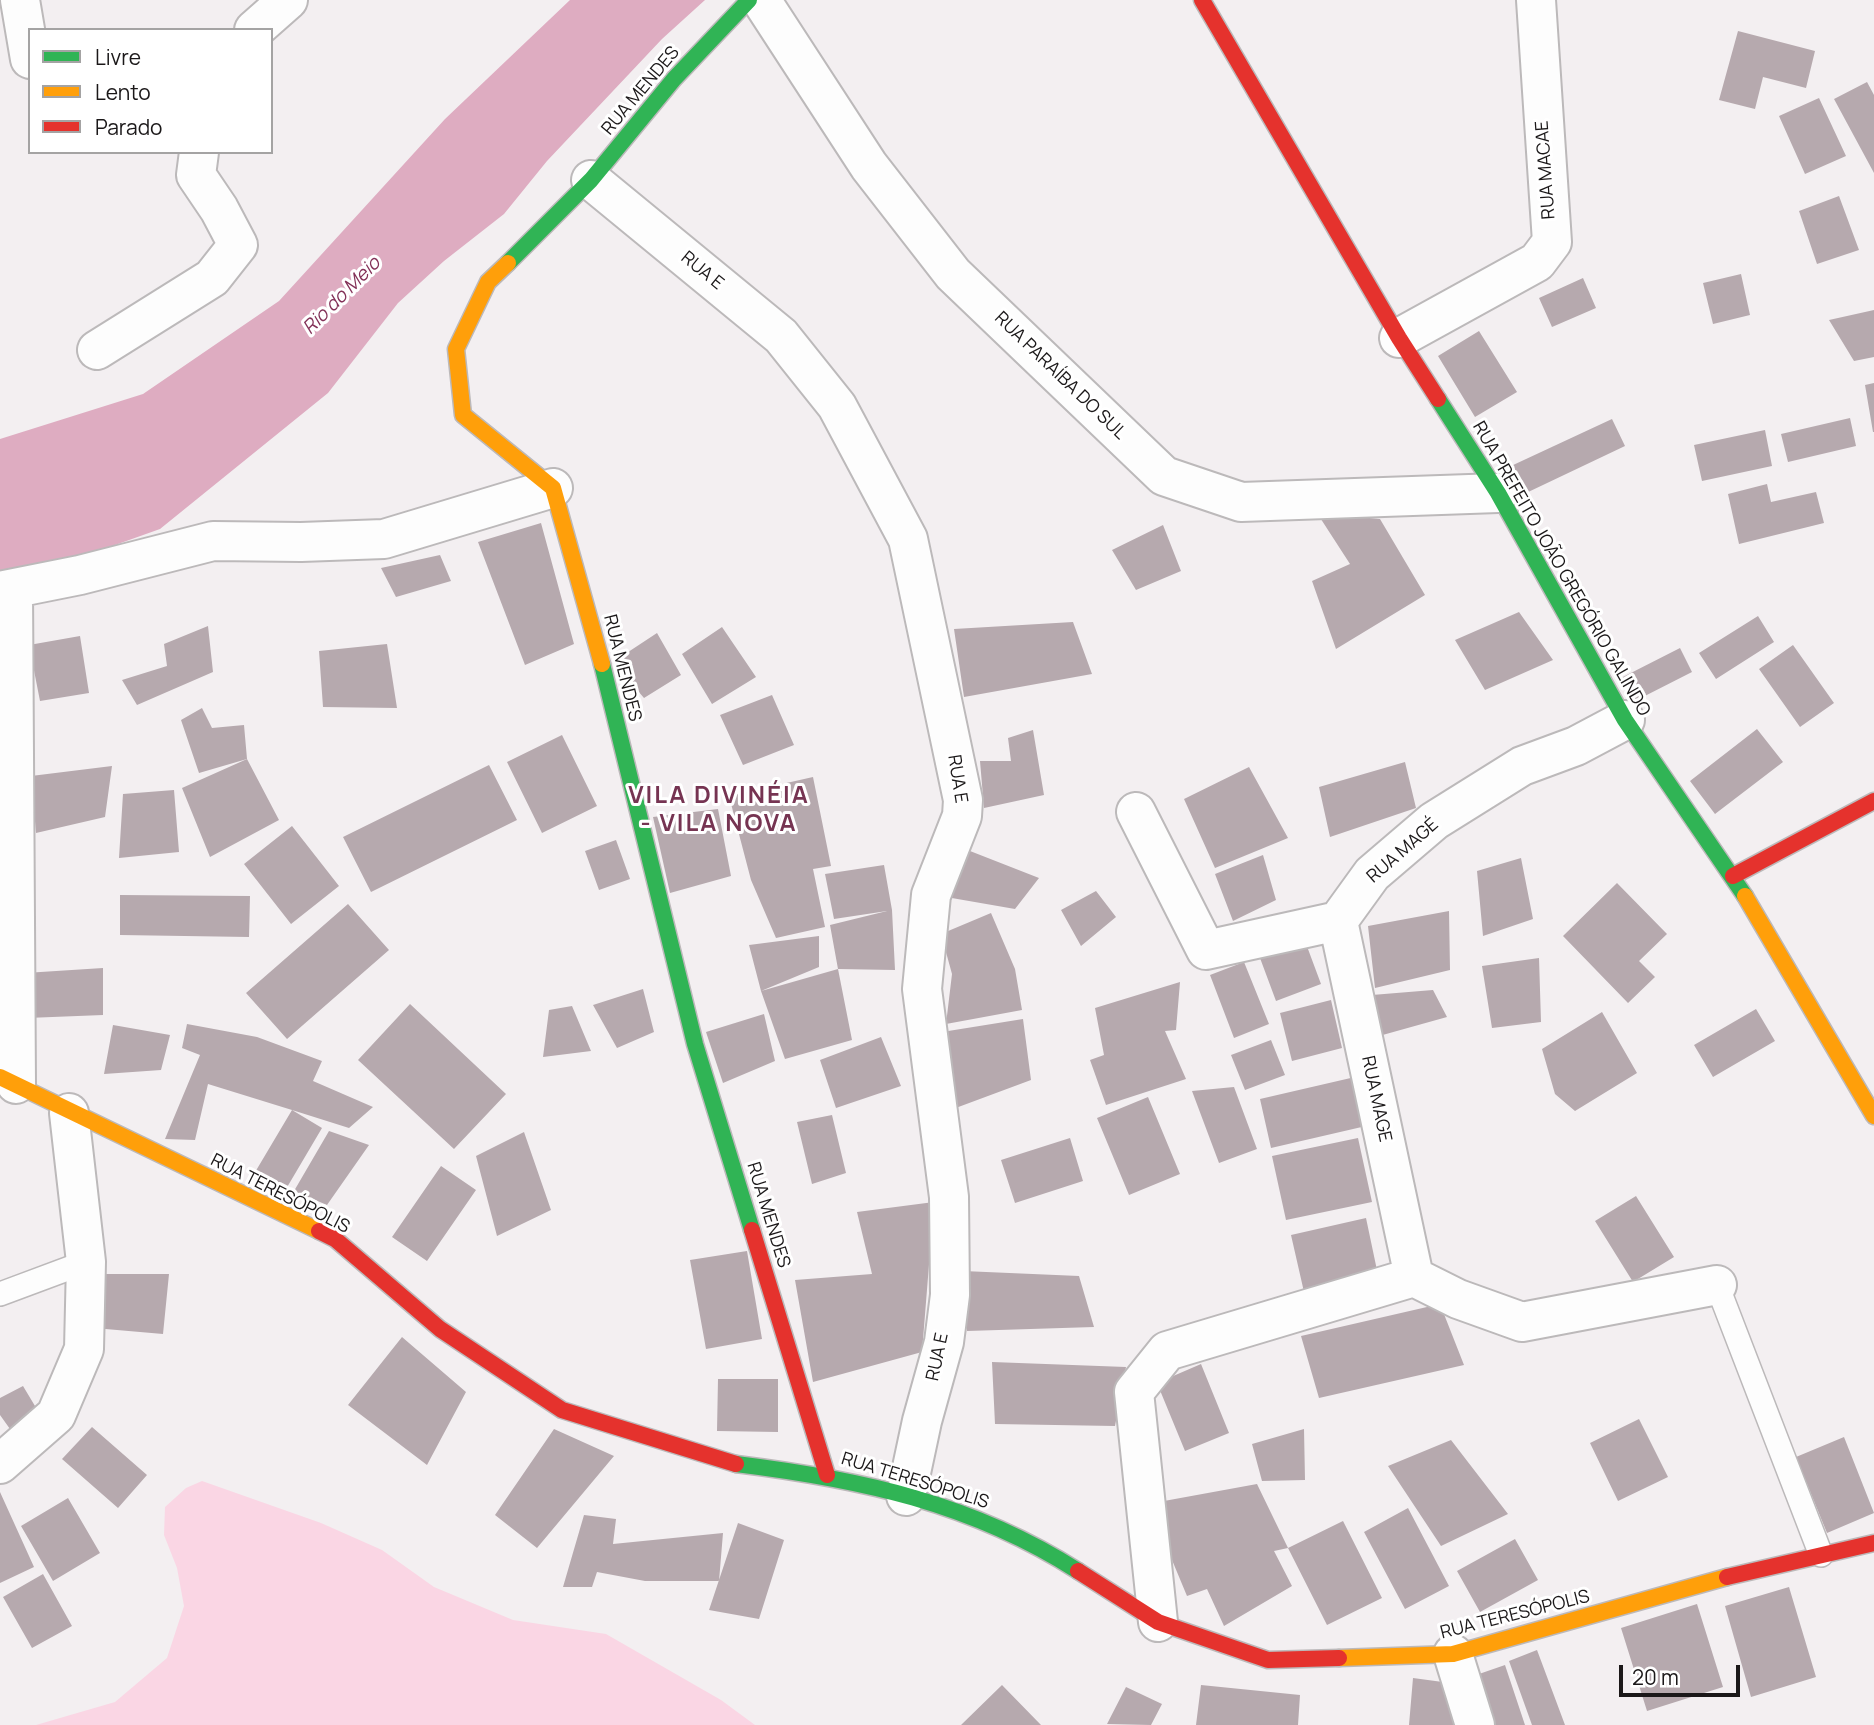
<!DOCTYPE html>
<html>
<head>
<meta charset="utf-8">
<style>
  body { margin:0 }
  #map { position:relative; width:1874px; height:1725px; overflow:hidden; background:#f3eff1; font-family:Manrope,sans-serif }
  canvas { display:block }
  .legend { position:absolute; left:28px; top:28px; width:245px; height:126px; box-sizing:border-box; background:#fff; border:2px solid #a4a3a3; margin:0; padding:9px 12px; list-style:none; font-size:21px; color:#1b1819 }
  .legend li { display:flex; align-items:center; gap:14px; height:35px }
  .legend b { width:35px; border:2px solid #a4a3a3 }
  .scale { position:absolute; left:1619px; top:1665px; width:121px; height:32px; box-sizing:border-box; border:4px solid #1b1819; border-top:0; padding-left:9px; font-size:21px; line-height:24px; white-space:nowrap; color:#1b1819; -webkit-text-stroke:5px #fff; paint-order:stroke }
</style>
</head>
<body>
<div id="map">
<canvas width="1874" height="1725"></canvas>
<ul class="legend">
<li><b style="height:9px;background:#30b455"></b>Livre</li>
<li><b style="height:9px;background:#ff9f0a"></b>Lento</li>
<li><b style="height:9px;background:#e5322d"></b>Parado</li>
</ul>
<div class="scale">20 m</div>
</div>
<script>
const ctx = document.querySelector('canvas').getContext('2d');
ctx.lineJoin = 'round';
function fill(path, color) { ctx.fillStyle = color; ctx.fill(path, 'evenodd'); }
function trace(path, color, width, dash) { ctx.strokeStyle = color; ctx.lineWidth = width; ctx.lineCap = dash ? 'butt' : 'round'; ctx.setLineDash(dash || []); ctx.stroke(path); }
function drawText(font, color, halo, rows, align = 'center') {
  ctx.font = font + ' Manrope,sans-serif'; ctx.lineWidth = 6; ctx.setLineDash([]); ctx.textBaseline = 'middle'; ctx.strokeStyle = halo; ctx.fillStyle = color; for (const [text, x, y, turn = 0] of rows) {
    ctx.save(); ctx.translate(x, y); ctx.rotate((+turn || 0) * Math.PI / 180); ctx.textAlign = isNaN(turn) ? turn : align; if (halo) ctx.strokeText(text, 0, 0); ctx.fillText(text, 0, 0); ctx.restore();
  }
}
fill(new Path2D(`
  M202 1481 321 1523 382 1550 434 1587 513 1620 606 1634 721 1700 755 1725H36L115 1702 167 1658 184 1606 177 1568 164 1535 165 1507 186 1488Z`), '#fad6e4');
fill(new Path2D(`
  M570 0H705L662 39 547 161 504 214 444 261 398 303 328 393 160 529 87 555 0 572V439L143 394 279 301 445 119Z`), '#deacc1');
fill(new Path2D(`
  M1738 31 1815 51 1806 88 1763 77 1755 109 1719 100Z
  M1867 82 1874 95V173L1834 99Z
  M1819 98 1846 156 1805 174 1779 116Z
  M1839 196 1859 250 1817 264 1799 211Z
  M1741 274 1750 315 1713 324 1703 283Z
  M1583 278 1596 308 1552 327 1539 298Z
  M1874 310V357L1854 361 1829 320Z
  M1479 331 1517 392 1475 417 1438 356Z
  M1874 383V432H1873L1865 385Z
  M1850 418 1856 446 1788 462 1781 434Z
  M1612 419 1625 446 1524 494 1511 466Z
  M1765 430 1772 466 1702 481 1694 445Z
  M1767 484 1771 502 1816 492 1824 523 1739 544 1728 494Z
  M1317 513 1380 519 1425 595 1336 649 1312 581 1350 564Z
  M541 523 574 644 525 665 478 542Z
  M1163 525 1181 571 1136 590 1112 550Z
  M440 555 451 581 396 597 381 568Z
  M1519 612 1553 660 1485 690 1455 640Z
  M1758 616 1774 642 1716 679 1699 653Z
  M1073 622 1092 674 964 697 954 629Z
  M208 626 213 672 137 705 122 680 167 666 164 644Z
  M722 627 756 677 712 704 682 654Z
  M657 633 681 675 644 698 613 662Z
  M80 636 89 693 40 701 29 645Z
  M387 644 397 708 323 707 319 651Z
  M1793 645 1834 703 1800 727 1759 669Z
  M1680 648 1692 672 1633 702 1621 678Z
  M772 695 794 745 743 765 720 715Z
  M202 708 212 728 244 725 247 759 199 773 181 720Z
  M1757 729 1783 762 1715 814 1690 781Z
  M1033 730 1044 795 984 808 980 761H1011L1008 738Z
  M562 735 597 806 542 833 507 762Z
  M247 759 279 820 210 857 182 788Z
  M1405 762 1416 808 1330 837 1319 787Z
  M489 765 517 820 371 892 343 837Z
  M112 766 105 817 36 833 31 776Z
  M1249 767 1288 838 1215 868 1184 799Z
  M813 777 831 866 813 869 825 927 776 938 751 880 729 796Z
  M174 790 179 852 119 858 123 794Z
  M718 809 731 876 670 893 653 817Z
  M292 826 339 886 291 924 244 864Z
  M616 840 630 879 599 890 585 851Z
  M970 851 1039 878 1015 909 946 897Z
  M1263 855 1276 900 1233 921 1215 874Z
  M1521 858 1533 919 1483 936 1477 871Z
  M884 865 892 910 895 970 838 969 830 925 887 911 834 919 825 874Z
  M1617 883 1667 934 1639 961 1655 977 1628 1003 1563 936Z
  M1096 891 1116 917 1081 946 1061 910Z
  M120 895 250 896 249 937 120 935Z
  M348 904 389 950 287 1039 246 993Z
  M1449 911 1450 970 1375 988 1368 926Z
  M991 913 1015 969 1022 1010 946 1024 952 974 941 934Z
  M819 936V967L761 991 749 945Z
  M1305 941 1321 984 1276 1001 1260 958Z
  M1539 958 1541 1022 1492 1028 1482 966Z
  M1244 962 1269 1024 1234 1038 1210 975Z
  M103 968V1015L27 1018 25 973Z
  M838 969 852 1040 785 1059 761 991Z
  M1180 982 1176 1030 1165 1031 1186 1079 1106 1105 1090 1060 1104 1055 1095 1008Z
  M643 989 654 1032 617 1048 593 1005Z
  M1433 990 1447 1017 1379 1036 1372 995Z
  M1331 1000 1342 1048 1292 1061 1280 1013Z
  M410 1004 506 1094 454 1149 358 1060Z
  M572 1006 591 1051 543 1057 549 1010Z
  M1756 1009 1775 1041 1713 1077 1694 1045Z
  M1602 1012 1637 1073 1575 1111 1555 1094 1542 1049Z
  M764 1014 775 1061 723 1083 706 1032Z
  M1023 1019 1031 1080 953 1109 942 1032Z
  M187 1024 257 1037 322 1061 313 1081 373 1107 349 1128 292 1110 322 1128 286 1189 251 1179 292 1110 208 1084 195 1140 165 1139 200 1055 182 1048Z
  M113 1025 170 1035 161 1070 104 1074Z
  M881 1037 901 1086 836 1108 820 1060Z
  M1271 1040 1285 1075 1245 1090 1231 1055Z
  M1355 1077 1366 1126 1271 1148 1260 1099Z
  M1234 1087 1257 1149 1219 1163 1192 1091Z
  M1148 1097 1180 1174 1129 1195 1097 1118Z
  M832 1115 846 1173 812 1184 797 1122Z
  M329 1131 369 1145 327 1205 294 1191Z
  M524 1132 551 1210 497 1236 476 1156Z
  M1070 1138 1083 1181 1015 1203 1001 1160Z
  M1358 1138 1372 1202 1286 1220 1272 1156Z
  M441 1166 476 1190 427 1261 392 1237Z
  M1636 1196 1674 1257 1633 1282 1595 1221Z
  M934 1202 922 1352 813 1382 795 1280 872 1274 857 1212Z
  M1366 1218 1378 1275 1304 1292 1291 1235Z
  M747 1251 762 1339 706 1349 690 1260Z
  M963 1271 1079 1276 1094 1327 967 1331Z
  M96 1274H169L163 1334 94 1328Z
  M1440 1304 1464 1365 1319 1398 1301 1336Z
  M402 1337 466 1392 427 1465 348 1405Z
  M992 1362 1126 1367 1115 1426 995 1424Z
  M1201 1364 1229 1433 1185 1451 1157 1383Z
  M718 1379H778V1432L717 1431Z
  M23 1386 38 1411 10 1429 0 1415V1398Z
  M1639 1419 1668 1477 1618 1501 1590 1443Z
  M92 1427 147 1475 118 1508 62 1459Z
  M554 1429 614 1456 537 1548 495 1515Z
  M1304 1429 1305 1480 1262 1481 1252 1444Z
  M1844 1437 1874 1513 1827 1533 1796 1457Z
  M1451 1440 1508 1514 1441 1546 1388 1466Z
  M1257 1484 1288 1548 1274 1551 1292 1586 1224 1626 1207 1589 1187 1596 1167 1548 1164 1501Z
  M0 1492 34 1567 0 1583Z
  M68 1498 100 1553 53 1581 21 1526Z
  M1408 1508 1449 1586 1405 1609 1364 1532Z
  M584 1515 616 1519 613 1544 723 1533 719 1581H645L597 1572 592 1587H563Z
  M1343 1521 1382 1598 1327 1625 1288 1548Z
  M738 1523 784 1540 759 1619 709 1610Z
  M1515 1539 1538 1580 1480 1612 1457 1571Z
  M43 1574 72 1626 32 1648 3 1597Z
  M1789 1587 1816 1677 1751 1697 1725 1606Z
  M1697 1604 1723 1687 1647 1711 1621 1628Z
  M1537 1650 1565 1725H1532L1509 1661Z
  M1505 1665 1525 1725H1495L1479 1674Z
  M1413 1678 1450 1683 1459 1725H1409Z
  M1002 1685 1041 1725H961Z
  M1201 1685 1300 1695 1298 1725H1196Z
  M1126 1687 1162 1704 1151 1725 1107 1724Z`), '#b6a9ae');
const lane = new Path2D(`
  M1717 1285 1821 1555
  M0 1294 86 1262`);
const street = new Path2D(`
  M20 0 30 59
  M761 0 869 166 953 274 1164 476 1241 502 1498 493
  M254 30 288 0
  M591 180 781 336 837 406 908 539 963 800 962 816 931 895 922 989 949 1197 950 1295 944 1342 922 1421 906 1496
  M1399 338 1537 262 1552 242 1536 0
  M97 350 212 278 238 245 219 209 196 175 199 152
  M13 590 16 1084
  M0 591 80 575 213 541 301 542 384 539 553 488
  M1136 812 1206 950 1338 921 1372 874 1434 821 1522 766 1576 746 1625 720
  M1338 921 1414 1277
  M0 1464 56 1415 84 1349 86 1262 69 1113
  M1158 1622 1134 1392 1167 1351 1414 1277 1458 1299 1522 1322 1717 1285
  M1453 1654 1475 1725`);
const fast = new Path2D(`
  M508 263 591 180 674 79 749 0
  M1438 399 1498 493 1625 720 1745 896
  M602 664 695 1044 752 1230
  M736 1464C859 1479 972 1503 1078 1571`);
const slow = new Path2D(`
  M508 263 488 282 456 349 463 415 553 488 602 664
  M1745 896 1874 1116
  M0 1077 319 1231
  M1339 1658 1453 1654 1727 1577`);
const jam = new Path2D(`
  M1202 0 1399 338 1438 399
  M1733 876 1874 801
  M752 1230 827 1475
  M319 1231 335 1239 440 1329 562 1410 736 1464
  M1078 1571 1158 1622 1268 1660 1339 1658
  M1727 1577 1874 1543`);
trace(lane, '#bcb9ba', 26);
trace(street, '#bcb9ba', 42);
trace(fast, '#bcb9ba', 19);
trace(slow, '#bcb9ba', 19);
trace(jam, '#bcb9ba', 19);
trace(lane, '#fdfdfd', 23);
trace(street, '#fdfdfd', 38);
trace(fast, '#30b455', 16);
trace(slow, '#ff9f0a', 16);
trace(jam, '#e5322d', 16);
drawText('18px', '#1b1819', '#fff', [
  ["RUA MENDES",641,91,-50],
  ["RUA MACAE",1546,170,-94],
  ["RUA E",702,271,39],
  ["RUA PARAÍBA DO SUL",1060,376,44],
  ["RUA PREFEITO JOÃO GREGÓRIO GALINDO",1561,569,60],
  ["RUA MENDES",622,668,76],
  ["RUA E",957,779,81],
  ["RUA MAGÉ",1403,851,-41],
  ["RUA MAGE",1376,1099,78],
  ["RUA TERESÓPOLIS",280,1194,27],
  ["RUA MENDES",768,1215,73],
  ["RUA E",938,1357,-78],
  ["RUA TERESÓPOLIS",915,1481,17],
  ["RUA TERESÓPOLIS",1515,1615,-14]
]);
drawText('italic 19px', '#833158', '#fff', [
  ["Rio do Meio",342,296,-45]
]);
ctx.letterSpacing = '2px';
drawText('bold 24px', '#763452', '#fff', [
  ["VILA DIVINÉIA",719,796],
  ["- VILA NOVA",719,824]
]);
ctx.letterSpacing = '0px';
</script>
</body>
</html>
